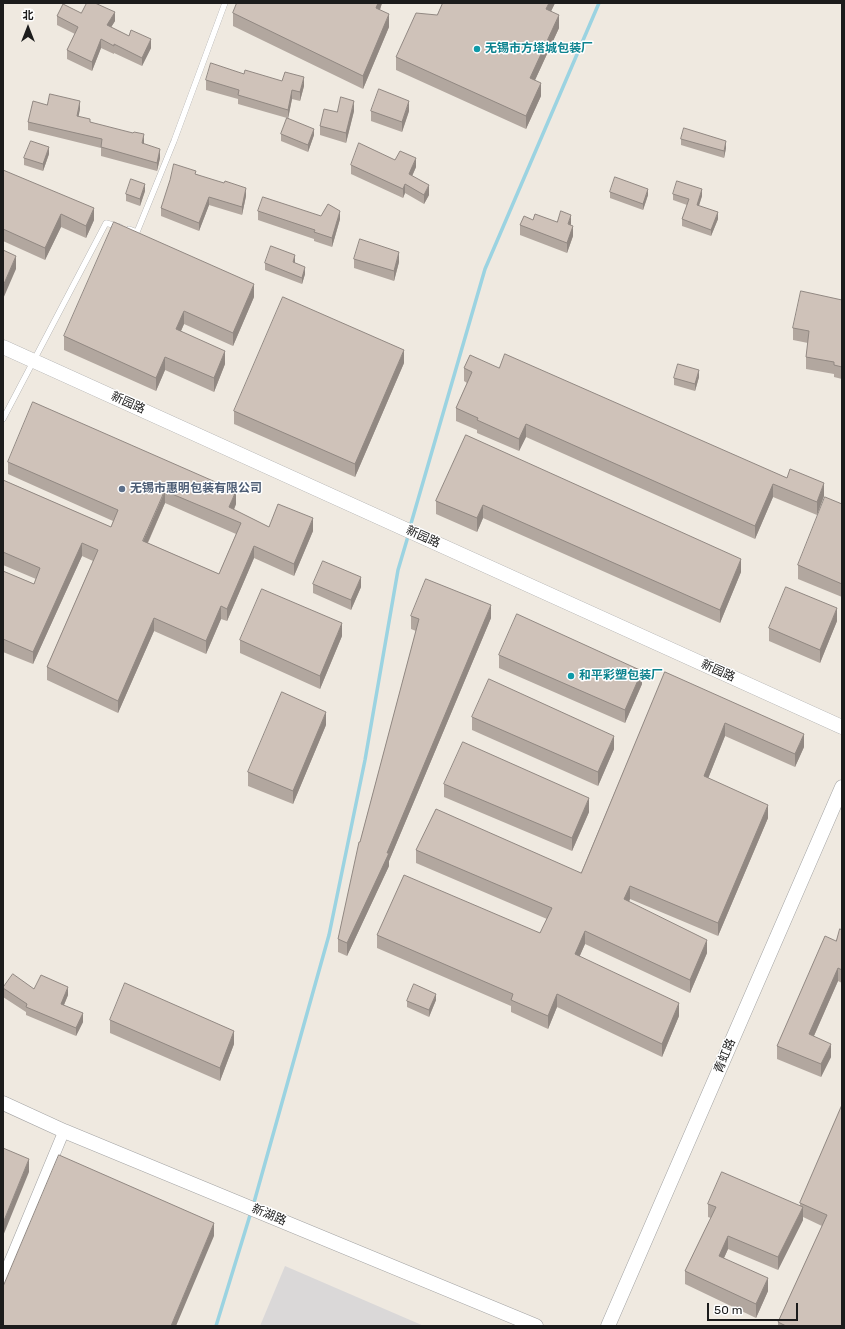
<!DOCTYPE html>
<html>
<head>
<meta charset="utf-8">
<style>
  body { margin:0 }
  #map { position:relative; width:845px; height:1329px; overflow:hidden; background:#efe9e0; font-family:Rubik,"Noto Sans SC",sans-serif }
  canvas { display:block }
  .frame { position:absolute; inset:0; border:4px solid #1c1c1c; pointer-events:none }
  .north { position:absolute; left:8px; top:8px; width:40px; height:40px; -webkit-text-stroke:3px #fff; paint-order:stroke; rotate:0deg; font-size:11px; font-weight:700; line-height:16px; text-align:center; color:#1c1c1c }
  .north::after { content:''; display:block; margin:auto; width:14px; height:18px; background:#1c1c1c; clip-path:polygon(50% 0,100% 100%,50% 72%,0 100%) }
  .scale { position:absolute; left:707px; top:1303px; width:91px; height:18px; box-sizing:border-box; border:2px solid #1c1c1c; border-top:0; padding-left:5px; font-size:12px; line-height:14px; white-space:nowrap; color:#1c1c1c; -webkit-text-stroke:3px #fff; paint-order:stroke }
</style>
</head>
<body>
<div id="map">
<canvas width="845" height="1329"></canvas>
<div class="frame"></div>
<div class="north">北</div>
<div class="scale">50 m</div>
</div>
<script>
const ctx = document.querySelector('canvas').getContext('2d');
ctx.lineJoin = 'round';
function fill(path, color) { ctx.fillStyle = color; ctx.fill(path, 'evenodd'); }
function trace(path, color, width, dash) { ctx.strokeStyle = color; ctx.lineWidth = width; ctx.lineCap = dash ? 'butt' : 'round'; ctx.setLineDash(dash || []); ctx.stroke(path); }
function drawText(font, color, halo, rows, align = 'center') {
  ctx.font = font + ' Rubik,"Noto Sans SC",sans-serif'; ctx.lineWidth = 3; ctx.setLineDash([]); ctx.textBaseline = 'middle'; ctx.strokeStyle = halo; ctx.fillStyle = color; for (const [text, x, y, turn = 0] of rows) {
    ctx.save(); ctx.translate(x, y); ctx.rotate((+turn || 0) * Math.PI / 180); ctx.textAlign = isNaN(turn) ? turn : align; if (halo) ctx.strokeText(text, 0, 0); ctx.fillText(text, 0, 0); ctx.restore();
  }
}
fill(new Path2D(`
  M285 1266 424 1326H260Z`), '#dad8d8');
trace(new Path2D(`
  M410 527 485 269 599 3
  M253 1206 329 935 365 760 398 570 409 533
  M216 1326 251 1212`), '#9bd3e1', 3.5);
const service = new Path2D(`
  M129 229 137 232 174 141 225 3
  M3 419 106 223 120 227`);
const minor = new Path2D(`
  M3 1278 64 1131`);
const tertiary = new Path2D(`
  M3 347 842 727
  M3 1103 64 1131 536 1326
  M608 1326 842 787`);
trace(service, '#a3a3a3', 6);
trace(minor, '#a3a3a3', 12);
trace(tertiary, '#a3a3a3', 15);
trace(service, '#fff', 5.5);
trace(minor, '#fff', 11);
trace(tertiary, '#fff', 14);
fill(new Path2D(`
  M237 3H382L380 10 389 27 363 89 233 26V13Z
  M443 3H555L551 11 559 28 535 80 541 96 526 129 396 70V57L437 15Z
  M81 13 115 21 111 27 151 48 142 66 114 53V54L101 48 92 71 67 59V50L75 34 57 25V16Z
  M244 74 304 86 300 101 292 99 288 118 314 135 308 152 281 141V134L287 118 238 104V99L206 90V80Z
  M47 105 80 109 78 116 90 122 144 143V144L160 158 157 171 101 156V148L28 130V122Z
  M354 111 346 143 320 135V126L337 112Z
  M371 111H409L402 132 371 121Z
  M681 139 726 148 724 158 681 145Z
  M49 154 43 171 24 165V158Z
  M395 160 416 167 412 176 429 195 424 204 405 193 403 198 351 174V165Z
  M3 170 94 220 86 238 61 227 45 260 3 241Z
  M196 174 246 196 242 215 209 205 199 231 161 216V208Z
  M145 191 140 206 126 201V194Z
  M610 192 648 195 643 210 610 198Z
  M673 194 702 196 699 206 718 219 711 236 682 226V219L687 205 673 200Z
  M258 211 321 216 340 219 332 247 314 241V239L258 220Z
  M533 220 557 222 571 225 573 236 567 253 520 235V225Z
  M354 259 399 262 394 281 354 268Z
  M295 262V263L305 274 302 284 265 270V263Z
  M254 297 233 346 184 324 181 331 225 364 214 392 165 370 156 391 64 350V336Z
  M842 300V379L834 377V374L806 369V357L808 343 793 340V328Z
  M404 363 355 477 234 424V411Z
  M464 368H499L824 496 817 515 773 497 755 539 526 437 519 451 477 433V430L456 421V408L467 383 464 381Z
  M699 377 695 391 674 385V378Z
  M466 435 741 572 720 623 483 518 477 532 436 514V501Z
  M8 462 236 504 234 510 269 527 313 531 294 576 254 558 227 621 221 619 206 654 154 631 118 713 47 680V667L93 561 82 556 33 664 3 652V571L34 584 36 579 3 565V480L111 527 113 521 8 474ZM165 503 236 534 219 574 148 543Z
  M842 504V597L798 579V565Z
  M313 584 361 587 351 610 313 593Z
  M411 616 491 618 389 861V866L347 956 338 952V939L360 842 416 631 411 629Z
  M837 621 820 663 769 641V628Z
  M342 636 320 689 240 653V640Z
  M499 655 642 684 625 723 499 668Z
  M665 672 804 747 795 767 725 736 708 778 768 818 718 936 630 899 629 902 707 953 690 993 585 944 579 957 679 1016 662 1057 557 1007 548 1029 511 1012V1006L377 948V935L540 933 547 919 416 863V850L581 873Z
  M472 717 614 749 598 786 472 730Z
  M326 725 293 804 248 786V772Z
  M444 784 589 812 572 851 444 797Z
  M842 930V983L838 981 814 1036 831 1057 821 1077 777 1059V1046Z
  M3 988 34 989 68 995 64 1005 83 1022 76 1036 26 1015V1012L3 997Z
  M436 1000 429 1017 407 1007V1001Z
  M110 1020 234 1044 220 1081 110 1033Z
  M842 1105V1326H778V1322L822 1226 803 1217V1220L778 1270 728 1249 724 1258 768 1291 756 1318 685 1284V1271L711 1218 708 1217V1204L800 1206V1203Z`), '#b2a79f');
fill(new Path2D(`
  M378 3H382L376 21V8Z
  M549 3H555L546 22V9Z
  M115 12V21L107 34V25Z
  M389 14V27L363 89V76Z
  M559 15V28L530 91V78Z
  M101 39V48L92 71V62Z
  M151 39V48L142 66V58Z
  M304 77V86L300 101V92Z
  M541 83V96L526 129V116Z
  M292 90V99L288 119V110Z
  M80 101V109L77 125V116Z
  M354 101V111L346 143V133Z
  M409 101V111L402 132V122Z
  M314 129V135L308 152V145Z
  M144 134V143L142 152V143Z
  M726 141V148L724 158V151Z
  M49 147V154L43 171V164Z
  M160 149V158L157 171V163Z
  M416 158V167L409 183V174Z
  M145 184V191L140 206V199Z
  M405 184V193L403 198V189Z
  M429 185V195L424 204V195Z
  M246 188V196L242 215V207Z
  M648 189V195L643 210V204Z
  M702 189V196L697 211V205Z
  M209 197V205L199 231V223Z
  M94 208V220L86 238V226Z
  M340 211V219L332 247V238Z
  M718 212V219L711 236V230Z
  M61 214V227L45 260V248Z
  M571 215V224L568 234V224Z
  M573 226V236L567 253V243Z
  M399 252V262L394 281V271Z
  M295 255V262L293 269V262Z
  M16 256V269L3 299V286Z
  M305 267V274L302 284V278Z
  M254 284V297L233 346V333Z
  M184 311V324L176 342V329Z
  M404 350V363L355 477V464Z
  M225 351V364L214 392V378Z
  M165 357V370L156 391V378Z
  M699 370V377L695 391V384Z
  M526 424V437L519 451V439Z
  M824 483V496L817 515V502Z
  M773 484V497L755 539V526Z
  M165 491V503L143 553V541Z
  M236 491V504L230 518 229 507Z
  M483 505V518L477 532V518Z
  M313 518V531L294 576V564Z
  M82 543V556L33 664V652Z
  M254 546V558L227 621V609Z
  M741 559V572L720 623V610Z
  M361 577V587L351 610V600Z
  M491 605V618L389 861V866L347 956V943L387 853Z
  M221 606V619L206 654V641Z
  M837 608V621L820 663V650Z
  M154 618V631L118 713V701Z
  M342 623V636L320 689V676Z
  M642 671V684L625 723V710Z
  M326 712V725L293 804V791Z
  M725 723V736L704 789V776Z
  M804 734V747L795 767V754Z
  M614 736V749L598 786V772Z
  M589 798V812L572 851V838Z
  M768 805V818L718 936V923Z
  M630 886V899L624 912V899Z
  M585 931V944L575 967V954Z
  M707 940V953L690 993V980Z
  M838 968V981L809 1047V1034Z
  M68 987V995L61 1012V1004Z
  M436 994V1000L429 1017V1010Z
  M557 994V1007L548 1029V1016Z
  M679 1003V1016L662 1057V1044Z
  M83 1013V1022L76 1036V1028Z
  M234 1031V1044L220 1081V1068Z
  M831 1044V1057L821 1077V1064Z
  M29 1159V1172L3 1236V1223Z
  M803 1207V1220L778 1270V1257Z
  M214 1223V1236L176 1326H171Z
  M728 1236V1249L719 1269V1256Z
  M768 1278V1291L756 1318V1304Z`), '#918882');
const building = new Path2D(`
  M87 3H95L115 12 107 25 129 36 131 30 151 39 142 58 114 44V46L101 39 92 62 67 50 78 27 57 16 63 4 81 13Z
  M237 3H378L376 8 389 14 363 76 233 13Z
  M443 3H549L546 9 559 15 530 78 541 83 526 116 396 57 416 13 437 15Z
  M211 63 244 74 245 70 282 81 285 72 304 77 300 92 292 90 288 110 238 95 239 90 206 80Z
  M379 89 409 101 402 122 371 111Z
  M50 94 80 101 77 116 90 119V122L133 133 134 132 144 134 142 143 160 149 157 163 101 147 102 139 28 122 33 101 47 105Z
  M341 97 354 101 346 133 320 126 324 109 337 112Z
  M287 118 314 129 308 145 281 134Z
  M684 128 726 141 724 151 681 139Z
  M31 141 49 147 43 164 24 158Z
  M359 143 395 160 400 151 416 158 409 174 429 185 424 195 405 184 403 189 351 165Z
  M174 164 196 171 195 174 224 183 225 181 246 188 242 207 209 197 199 223 161 208 170 180Z
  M3 170 94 208 86 226 61 214 45 248 3 229Z
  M615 177 648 189 643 204 610 192Z
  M131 179 145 184 140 199 126 194Z
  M677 181 702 189 697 205 718 212 711 230 682 219 689 199 673 194Z
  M263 197 321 216 328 204 340 211 332 238 314 232 315 230 258 211Z
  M561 211 571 215 568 224 573 226 567 243 520 225 524 216 533 220 535 214 557 222Z
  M114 222 254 284 233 333 184 311 176 329 225 351 214 378 165 357 156 378 64 336Z
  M360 239 399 252 394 271 354 259Z
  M271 246 295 255 293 262 305 267 302 278 265 263Z
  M3 250 16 256 3 286Z
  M801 291 842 300V367L834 365V362L806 357 809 331 793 328Z
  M283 297 404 350 355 464 234 411Z
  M505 354 787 478 790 469 824 483 817 502 773 484 755 526 526 424 519 439 477 420 478 418 456 408 472 372 464 368 470 355 499 368Z
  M678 364 699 370 695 384 674 378Z
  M33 402 236 491 229 507 269 527 278 504 313 518 294 564 254 546 227 609 221 606 206 641 154 618 118 701 47 667 98 550 82 543 33 652 3 639V571L34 584 40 568 3 552V480L111 527 118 510 8 462ZM165 491 241 523 219 574 143 541Z
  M466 435 741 559 720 610 483 505 477 518 436 501Z
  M825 497 842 504V584L798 565Z
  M323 561 361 577 351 600 313 584Z
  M426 579 491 605 387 853H389L347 943 338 939 359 842H360L419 619 411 616Z
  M786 587 837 608 820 650 769 628Z
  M262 589 342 623 320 676 240 640Z
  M517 614 642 671 625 710 499 655Z
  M665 672 804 734 795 754 725 723 704 776 768 805 718 923 630 886 624 899 707 940 690 980 585 931 575 954 679 1003 662 1044 557 994 548 1016 511 1000 513 994 377 935 404 875 540 933 552 908 416 850 436 809 581 873Z
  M489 679 614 736 598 772 472 717Z
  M282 692 326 712 293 791 248 772Z
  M463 742 589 798 572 838 444 784Z
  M840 929 842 930V970L838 968 809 1034 831 1044 821 1064 777 1046 825 936 836 941Z
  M13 974 34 989 41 975 68 987 61 1004 83 1013 76 1028 26 1007 27 1004 3 988Z
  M125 983 234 1031 220 1068 110 1020Z
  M414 984 436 994 429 1010 407 1001Z
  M842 1105V1326H786L778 1322 827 1215 800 1203Z
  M3 1148 29 1159 3 1223Z
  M59 1155 214 1223 171 1326H3V1287Z
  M722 1172 803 1207 778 1257 728 1236 719 1256 768 1278 756 1304 685 1271 716 1207 708 1204Z`);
fill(building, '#cfc2b9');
trace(building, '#918882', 1);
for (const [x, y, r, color] of [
  [477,49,4,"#0f9aa8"],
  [122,489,4,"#5c6f8a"],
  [571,676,4,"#0f9aa8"]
]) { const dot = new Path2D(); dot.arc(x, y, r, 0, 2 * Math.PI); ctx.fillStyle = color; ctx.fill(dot); trace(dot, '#fff', 1.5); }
drawText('bold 12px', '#0d838f', '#fff', [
  ["无锡市方塔城包装厂",485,49],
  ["和平彩塑包装厂",579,676]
], 'left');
drawText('12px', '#1c1c1c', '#fff', [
  ["新园路",128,403,24],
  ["新园路",423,537,24],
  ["新园路",718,671,24],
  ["青虹路",725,1056,-67],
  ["新湖路",269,1215,23]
]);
drawText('bold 12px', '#4e5e75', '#fff', [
  ["无锡市惠明包装有限公司",130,489]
], 'left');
</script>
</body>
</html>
